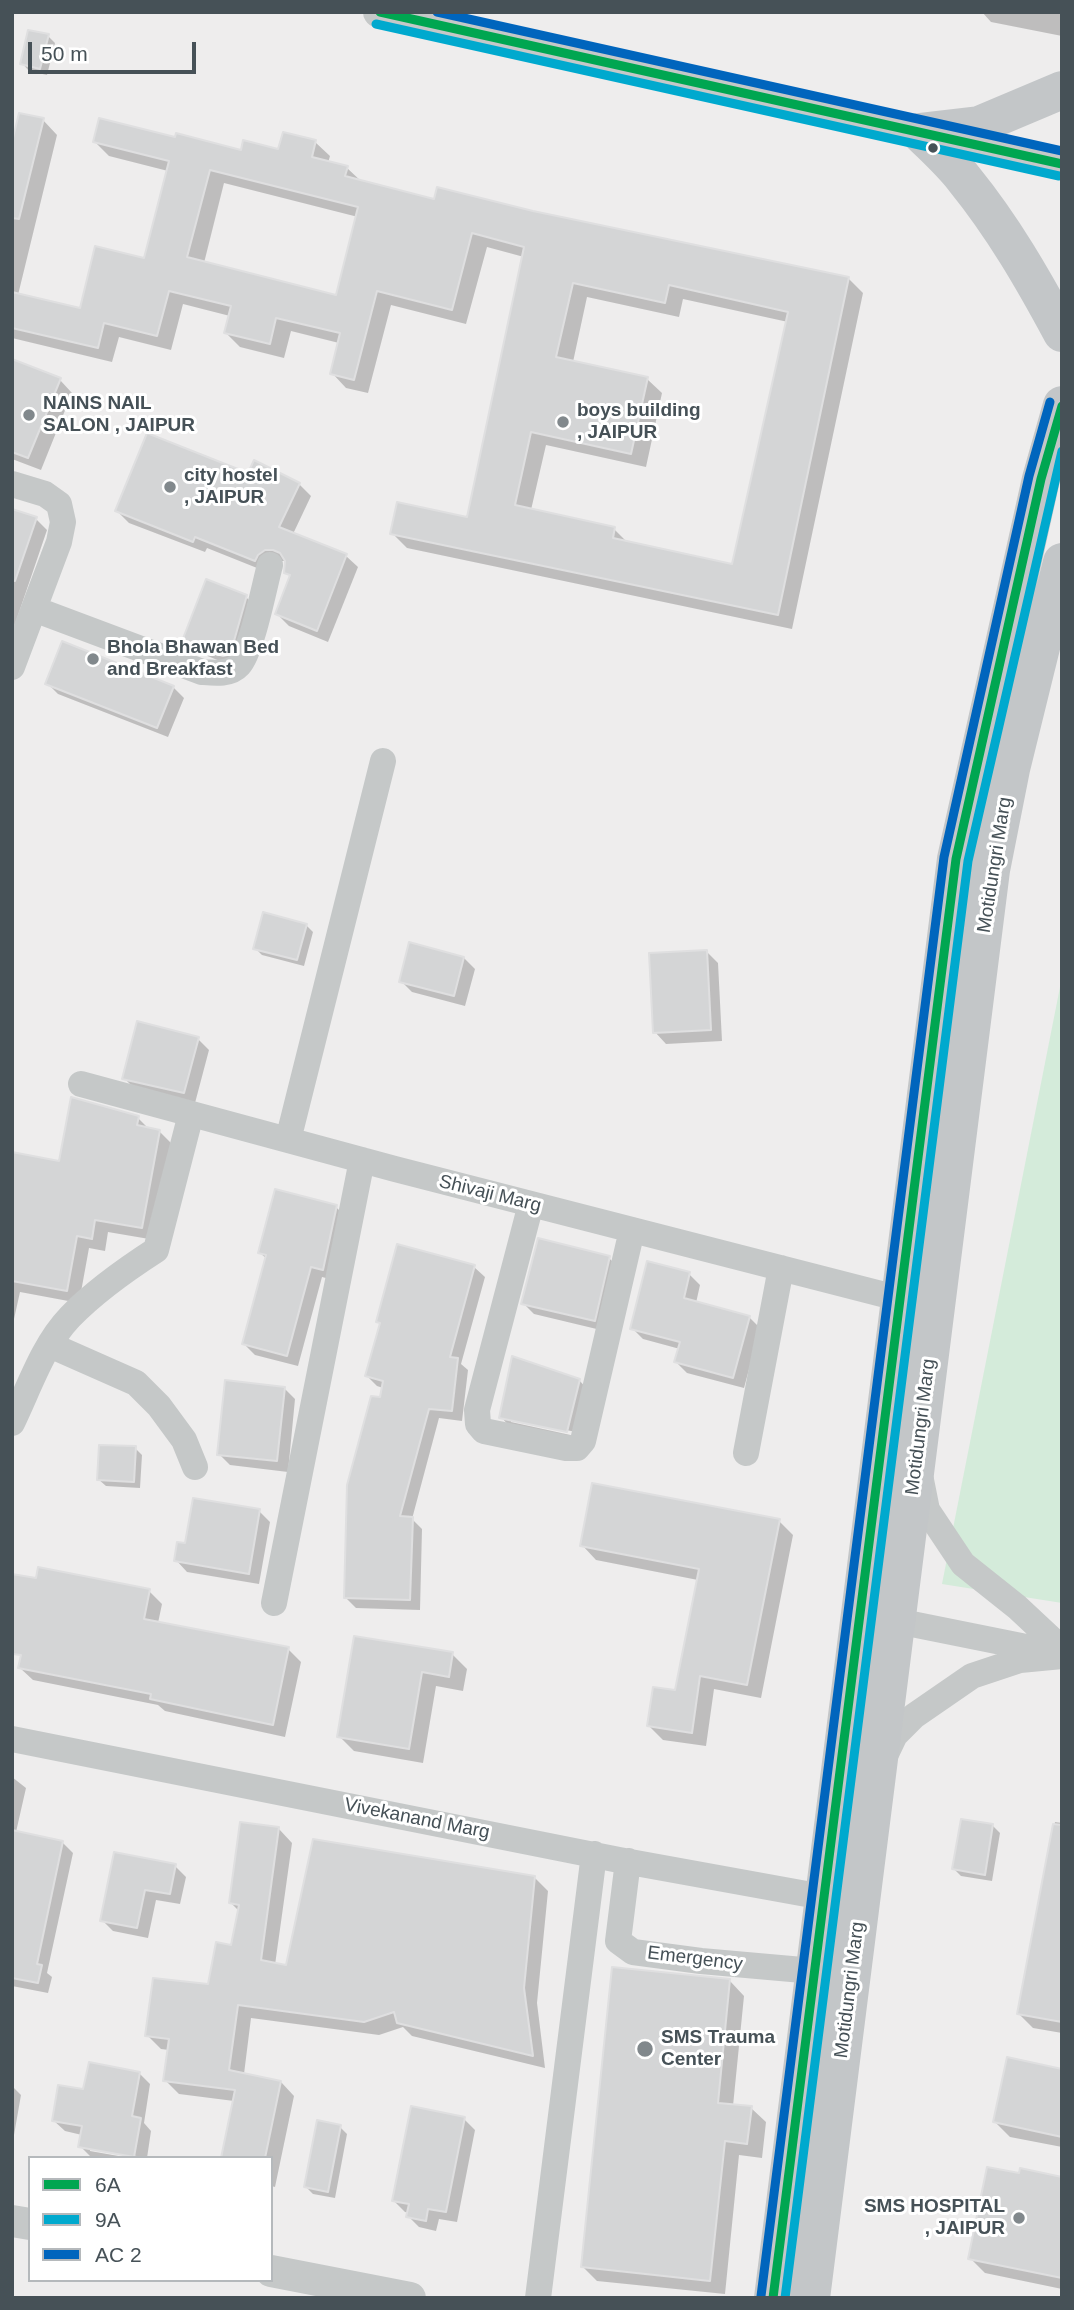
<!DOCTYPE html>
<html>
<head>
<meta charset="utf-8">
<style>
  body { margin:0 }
  #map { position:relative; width:1074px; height:2310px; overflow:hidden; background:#eeeded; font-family:Arial,sans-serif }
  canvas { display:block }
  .frame { position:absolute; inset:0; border:14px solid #465157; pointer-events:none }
  .legend { position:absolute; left:28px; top:2156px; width:245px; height:126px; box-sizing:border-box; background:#fff; border:2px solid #b5b9bc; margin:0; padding:9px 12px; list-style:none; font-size:21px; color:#465157 }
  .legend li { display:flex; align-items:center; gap:14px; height:35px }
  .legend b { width:35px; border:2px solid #b5b9bc }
  .scale { position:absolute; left:28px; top:42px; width:168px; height:32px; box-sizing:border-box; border:4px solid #465157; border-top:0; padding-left:9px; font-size:21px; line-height:24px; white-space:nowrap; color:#465157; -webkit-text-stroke:5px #fff; paint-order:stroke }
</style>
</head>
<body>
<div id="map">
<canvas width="1074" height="2310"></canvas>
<div class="frame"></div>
<ul class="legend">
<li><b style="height:9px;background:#00a651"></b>6A</li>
<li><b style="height:9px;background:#00a9ce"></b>9A</li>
<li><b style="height:9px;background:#0065bd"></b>AC 2</li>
</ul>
<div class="scale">50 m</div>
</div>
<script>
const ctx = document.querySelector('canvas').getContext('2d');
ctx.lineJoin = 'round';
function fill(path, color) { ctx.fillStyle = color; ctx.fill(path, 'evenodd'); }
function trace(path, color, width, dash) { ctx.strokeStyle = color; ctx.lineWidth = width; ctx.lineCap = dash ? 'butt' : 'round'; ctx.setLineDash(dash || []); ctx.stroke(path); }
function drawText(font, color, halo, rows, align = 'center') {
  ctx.font = font + ' Arial,sans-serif'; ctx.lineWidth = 6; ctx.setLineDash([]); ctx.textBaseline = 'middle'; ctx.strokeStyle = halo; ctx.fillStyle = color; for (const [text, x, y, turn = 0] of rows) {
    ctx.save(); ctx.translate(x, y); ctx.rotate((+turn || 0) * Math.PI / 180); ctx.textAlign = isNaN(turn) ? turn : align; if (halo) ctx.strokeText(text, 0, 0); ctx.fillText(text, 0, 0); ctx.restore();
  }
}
fill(new Path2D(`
  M1062 977V1603L942 1584Z`), '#d4ebda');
fill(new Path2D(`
  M982 12H1062V36L991 22Z
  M48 36 55 43 47 75 29 71 22 63Z
  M43 120 57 135 18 295 82 310 145 261 168 171 109 156 95 142 242 152 280 151 315 142 330 156 328 163 347 168 362 182 435 201 533 212 848 278 863 293 792 629 407 548 392 533 469 519 524 257 487 247 466 324 391 305 368 393 346 388 332 373 339 343 291 331 284 358 240 347 225 332 230 316 183 304 171 350 119 337 112 362 12 338V150ZM224 183 358 217 338 297 204 263ZM587 297 679 317 683 299 788 322 733 566 628 543 614 529 531 510 546 445 646 467 662 393 647 379 573 362Z
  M12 361 60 380 72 393 41 470 12 459Z
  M249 475 299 484 311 496 293 534 346 556 358 567 328 642 289 626 277 614 291 577 286 572 287 561H277L267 572 207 548 205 552 129 523 117 511Z
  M12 511 36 519 47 530 12 633Z
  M246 597 257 608 235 667 195 651 184 640Z
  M47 683 173 687 184 698 168 737 58 694Z
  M306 925 313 932 304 966 262 955 255 948Z
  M707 952 718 963 722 1041 666 1044 655 1032Z
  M464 958 475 969 465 1006 412 992 401 981Z
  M198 1039 209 1050 195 1103 135 1089 124 1078Z
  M138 1118 150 1130 159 1131 172 1144 155 1240 108 1232 105 1251 89 1248 79 1303 20 1292 12 1328V1154L61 1163Z
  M336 1207 347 1218 334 1280 322 1277 298 1366 255 1355 244 1344 267 1259 260 1253Z
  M609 1258 620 1269 605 1331 534 1314 523 1303Z
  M474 1267 485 1277 461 1364 468 1370 462 1421 439 1418 412 1519 422 1529 420 1610 356 1608 345 1597 383 1388 377 1386 367 1376 381 1325 378 1322Z
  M689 1274 700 1285 696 1303 749 1317 760 1328 744 1388 687 1373 676 1362 680 1349 643 1339 632 1328Z
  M579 1380 590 1392 578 1442 512 1429 501 1417ZM511 1419 576 1432 575 1436 511 1422Z
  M284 1388 295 1399 288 1472 230 1465 219 1454Z
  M135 1448 142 1455 140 1488 106 1486 98 1479Z
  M259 1511 270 1522 259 1584 187 1572 176 1560 187 1545Z
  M779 1521 793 1535 761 1698 714 1689 706 1746 663 1740 649 1726 676 1692 698 1580 596 1560 582 1545Z
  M149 1591 162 1604 158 1623 288 1649 301 1662 285 1737 165 1711 158 1705 33 1680 20 1668Z
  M356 1638 452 1654 467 1669 463 1691 436 1686 423 1763 354 1751 339 1736Z
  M12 1777 26 1788 16 1832 62 1842 73 1853 47 1973 52 1977 48 1993 12 1986Z
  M1055 1822 1062 1823V2033L1033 2028 1018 2013Z
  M993 1826 1000 1833 992 1881 961 1876 954 1869Z
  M279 1829 292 1843 275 1965 288 1967 534 1877 548 1891 537 2003 545 2068 412 2036 403 2027 379 2035 251 2018 244 2074 281 2082 294 2096 275 2187 271 2186V2158H223L234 2101 179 2094 165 2080 169 2050 161 2049 147 2035 209 1986 232 1947 240 1912 231 1903Z
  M175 1866 186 1877 180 1904 156 1900 148 1938 113 1931 102 1920Z
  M730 1981 744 1996 733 2106 751 2108 766 2122 762 2158 739 2155 725 2294 597 2281 582 2266Z
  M1062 2070V2147L1010 2137 995 2122Z
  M139 2073 150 2084 144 2123 151 2131 147 2158 90 2147V2151L130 2158 91 2157 80 2146 82 2135 65 2131 53 2120 85 2092Z
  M12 2086 21 2095 14 2135 12 2134Z
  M464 2119 475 2130 457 2222 439 2219 436 2231 419 2227 408 2216 409 2213 405 2212 394 2201Z
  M340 2127 347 2134 335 2198 313 2194 306 2187Z
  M1062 2178V2289L985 2273 970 2258Z`), '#0003');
const building = new Path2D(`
  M28 30 49 34 40 69 20 64Z
  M19 113 44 118 19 219 12 218V142Z
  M99 118 175 137 176 133 241 150 243 140 278 149 283 132 316 140 312 157 348 166 345 176 434 199 437 187 533 211 849 277 778 615 390 534 397 502 467 517 524 247 472 233 452 310 377 291 354 380 330 374 340 333 276 318 270 344 224 333 231 306 169 291 157 336 104 323 98 348 12 328V292L80 308 95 246 144 258 169 161 93 142ZM210 170 358 207 336 295 187 257ZM573 283 665 303 669 285 788 312 732 564 613 538 615 527 515 505 531 432 631 454 648 377 556 357Z
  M12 359 61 378 28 458 12 452Z
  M147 433 248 473 254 460 300 483 279 527 347 554 317 631 275 614 290 575 284 573 285 561 280 553 273 550H265L258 555 255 561 195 537 193 542 115 511Z
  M12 509 37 517 15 581 12 580Z
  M206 579 247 595 234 641 227 655 223 656 182 641Z
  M62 641 174 686 157 728 45 684Z
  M263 912 307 924 297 960 253 949Z
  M409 942 464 957 454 996 399 982Z
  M707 950 711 1030 653 1033 649 953Z
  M137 1021 199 1037 184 1093 122 1079Z
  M71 1097 139 1116 137 1125 160 1130 142 1228 95 1220 92 1239 77 1236 67 1291 12 1281V1152L59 1161Z
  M275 1189 337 1205 323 1270 311 1267 287 1356 242 1344 266 1255 258 1253Z
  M538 1238 610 1256 595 1321 521 1304Z
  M397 1244 475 1265 450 1357 458 1358 452 1411 429 1409 400 1516 413 1517 410 1600 344 1598 347 1485 371 1396 380 1397 383 1381 365 1376 380 1323 376 1322Z
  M647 1261 690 1272 684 1298 750 1316 733 1378 674 1362 680 1342 630 1329Z
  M512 1356 580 1379 567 1432 499 1418Z
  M225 1380 285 1387 277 1461 217 1455Z
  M99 1445 136 1446 134 1482 97 1480Z
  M592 1483 780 1519 747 1685 700 1676 692 1733 647 1726 653 1687 675 1690 699 1569 580 1546Z
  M193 1498 260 1509 249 1574 174 1561 177 1542 185 1543Z
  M38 1567 150 1589 144 1619 289 1647 273 1725 150 1699 151 1694 18 1668 21 1655 12 1654V1574L36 1578Z
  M354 1636 453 1652 449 1677 422 1672 409 1749 337 1737Z
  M961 1819 993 1824 985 1875 952 1869Z
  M240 1822 279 1827 261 1960 286 1965 313 1839 535 1876 524 1988 533 2056 397 2023 394 2012 364 2022 238 2005 229 2070 281 2081 265 2158H221L235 2090 163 2081 169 2039 145 2036 153 1978 208 1984 216 1942 231 1945 239 1905 229 1903Z
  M1053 1824 1062 1825V2022L1017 2014Z
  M12 1830 63 1841 37 1964 42 1965 38 1983 12 1978Z
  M114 1852 176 1864 170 1894 145 1890 137 1928 100 1921Z
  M612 1967 730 1979 718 2103 752 2106 747 2144 725 2141 710 2281 581 2267Z
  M1007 2057 1062 2069V2137L993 2122Z
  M89 2062 140 2072 132 2116 141 2118 134 2157 78 2147 82 2126 52 2121 58 2085 83 2089Z
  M411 2106 465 2117 446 2212 428 2209 426 2221 406 2217 409 2204 392 2201Z
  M317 2120 341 2125 328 2192 304 2187Z
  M987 2167 1019 2173 1020 2168 1062 2177V2278L968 2259Z`);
fill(building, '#d4d5d6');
trace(building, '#dfdfe0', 2);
trace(new Path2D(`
  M12 484 45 494 59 504 63 522 59 542 12 667
  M34 609 202 672C214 673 230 675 239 665 252 651 264 587 270 565
  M81 1084 395 1169 901 1299
  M288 1140 383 761
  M531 1204 477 1410 478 1424 484 1431 566 1448H577L583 1441 632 1230
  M50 1345 136 1383 159 1406 184 1440 195 1467
  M12 1423C29 1388 43 1345 70 1317 95 1291 125 1270 156 1250L191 1114
  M746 1453 781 1268
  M921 1480 927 1510 963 1564 1017 1607 1062 1649
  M274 1603 362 1160
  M882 1618 1046 1651
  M12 1739 619 1860 823 1897
  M884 1758 895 1735 914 1716 972 1676 1020 1660 1062 1656
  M628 1861 618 1941 633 1952 701 1961 814 1971
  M538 2298 594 1854`), '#c5c8c8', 26);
trace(new Path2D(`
  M379 12 1062 164
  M12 2221 30 2224
  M271 2271 410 2298`), '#c5c8c8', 32);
trace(new Path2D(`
  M919 132C934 147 951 162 964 179 1003 227 1033 279 1062 333
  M919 132 979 125 1062 90
  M773 2298 956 859 1041 479 1062 405
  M811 2298 991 870 1011 769 1062 562`), '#c3c6c8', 38);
trace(new Path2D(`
  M380 12 1062 164
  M773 2298 956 859 1041 479 1062 406`), '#00a651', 9);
trace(new Path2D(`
  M376 24 1059 176
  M785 2298 968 861 1062 451`), '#00a9ce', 9);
trace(new Path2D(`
  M437 12 1062 151
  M761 2296 944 857 1029 476 1050 402`), '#0065bd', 9);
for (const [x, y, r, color] of [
  [933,148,6,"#465157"],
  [29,415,7,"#81888c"],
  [563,422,7,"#81888c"],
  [170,487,7,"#81888c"],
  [93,659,7,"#81888c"],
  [645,2049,9,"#81888c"],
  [1019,2218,7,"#81888c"]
]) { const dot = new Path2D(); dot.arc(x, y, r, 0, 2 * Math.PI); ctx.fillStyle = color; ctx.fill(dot); trace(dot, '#fff', 2.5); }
drawText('bold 19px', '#465157', '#fff', [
  ["NAINS NAIL",43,404],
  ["SALON , JAIPUR",43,426],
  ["boys building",577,411],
  [", JAIPUR",577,433],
  ["city hostel",184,476],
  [", JAIPUR",184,498],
  ["Bhola Bhawan Bed",107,648],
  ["and Breakfast",107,670],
  ["SMS Trauma",661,2038],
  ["Center",661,2060],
  ["SMS HOSPITAL",1005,2207,"right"],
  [", JAIPUR",1005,2229,"right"]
], 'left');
drawText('19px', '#465157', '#fff', [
  ["Motidungri Marg",995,865,-81],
  ["Shivaji Marg",490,1194,14],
  ["Motidungri Marg",921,1427,-83],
  ["Vivekanand Marg",417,1819,11],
  ["Emergency",695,1959,7],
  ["Motidungri Marg",850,1990,-83]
]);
</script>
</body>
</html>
